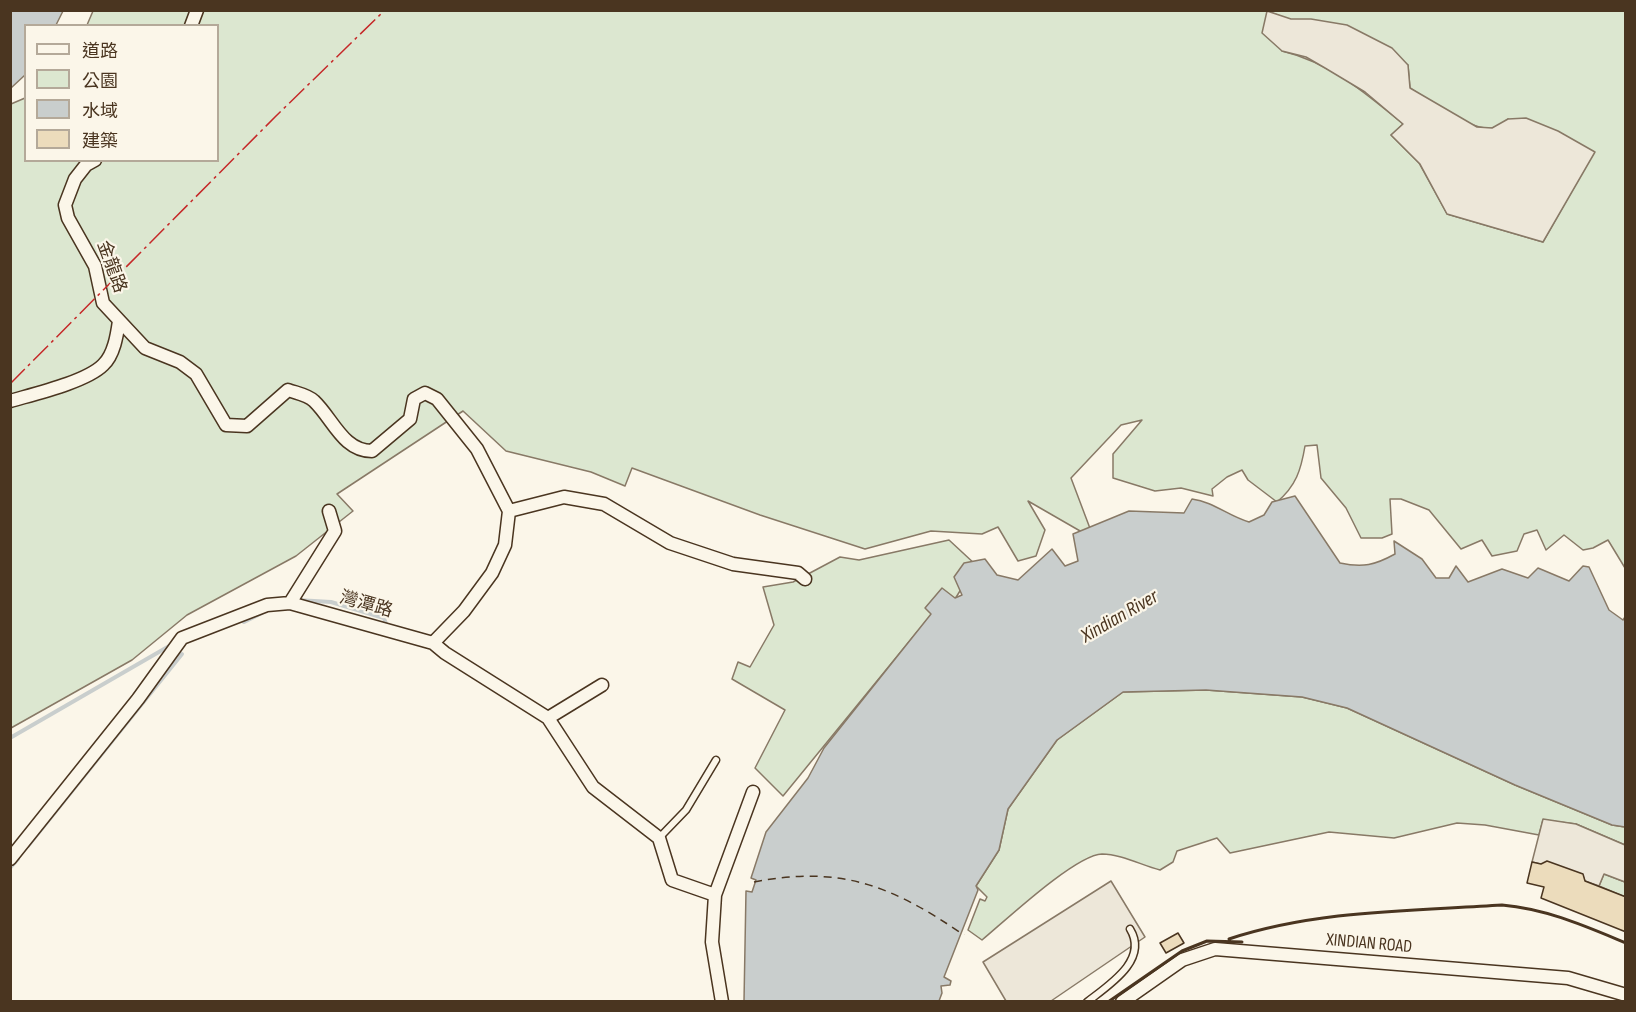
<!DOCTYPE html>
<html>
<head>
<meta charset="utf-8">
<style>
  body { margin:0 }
  #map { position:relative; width:1636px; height:1012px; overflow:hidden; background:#fbf6e9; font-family:"Sofia Sans Condensed","Noto Sans TC",sans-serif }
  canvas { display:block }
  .frame { position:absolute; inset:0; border:12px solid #4a3520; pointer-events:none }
  .legend { position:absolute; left:24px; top:24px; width:195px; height:138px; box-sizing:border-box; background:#fbf6e9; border:2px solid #b4a999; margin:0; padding:8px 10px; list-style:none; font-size:18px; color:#4a3520 }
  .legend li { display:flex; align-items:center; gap:12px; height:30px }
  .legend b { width:30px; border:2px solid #b4a999 }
</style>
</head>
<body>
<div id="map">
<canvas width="1636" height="1012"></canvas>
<div class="frame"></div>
<ul class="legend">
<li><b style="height:8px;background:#fbf6e9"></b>道路</li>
<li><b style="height:16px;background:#dce7d0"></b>公園</li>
<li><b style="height:16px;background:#c9cecd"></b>水域</li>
<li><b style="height:16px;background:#ecdcbc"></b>建築</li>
</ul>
</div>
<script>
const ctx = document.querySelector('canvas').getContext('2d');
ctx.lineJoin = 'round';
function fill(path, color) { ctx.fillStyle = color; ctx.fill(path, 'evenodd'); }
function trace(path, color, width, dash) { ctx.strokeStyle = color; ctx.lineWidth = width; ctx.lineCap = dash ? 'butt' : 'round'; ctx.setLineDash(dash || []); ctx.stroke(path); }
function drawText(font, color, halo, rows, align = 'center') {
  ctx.font = font + ' "Sofia Sans Condensed","Noto Sans TC",sans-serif'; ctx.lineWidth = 4.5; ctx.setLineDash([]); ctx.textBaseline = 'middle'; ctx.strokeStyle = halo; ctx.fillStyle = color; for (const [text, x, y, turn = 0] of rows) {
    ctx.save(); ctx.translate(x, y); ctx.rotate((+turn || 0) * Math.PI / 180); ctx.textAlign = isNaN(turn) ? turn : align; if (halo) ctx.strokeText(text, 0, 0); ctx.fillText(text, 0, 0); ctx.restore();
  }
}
const green = new Path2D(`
  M93 11H1625V568L1608 540 1593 548 1583 550 1564 535 1546 550 1537 530 1524 534 1517 551 1492 556 1482 540 1461 549 1429 510 1401 499H1390L1392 534 1382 538H1361L1346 508 1321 478 1317 445 1305 446C1301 470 1296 486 1277 502L1248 480 1242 470 1227 477 1212 489 1213 496 1181 488 1155 491 1113 478V454L1142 420 1121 425 1071 478 1094 539 1028 501 1045 530 1036 556 1018 561 998 527 982 534 931 531 865 549 760 515 632 468 625 486 591 472 506 451 463 411 337 494 353 511 296 556 187 615 132 660 11 728V104L25 98 26 160H218V26L87 25ZM1267 11 1408 65 1410 88C1427 99 1472 132 1492 128 1497 127 1504 122 1508 119L1585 168 1543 242 1447 214 1419 163 1391 135 1403 124C1367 94 1329 62 1282 51Z
  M949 540 976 565 942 620 917 632 783 796 755 768 785 710 732 679 738 662 750 667 774 625 763 587 793 582 840 557 859 560Z
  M1206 690 1302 697 1347 708 1515 785 1612 825 1625 827V845L1576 824 1543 820 1539 835 1485 825 1457 823 1394 838 1329 832 1230 853 1217 838 1177 851 1173 862 1160 870C1141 865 1121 854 1102 854 1075 855 1005 921 982 940L968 930 980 899 985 901 987 897 976 886 999 850 1008 809 1057 740 1123 692Z
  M1604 874 1625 882V897L1599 886Z`);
fill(green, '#dce7d0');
trace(green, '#887966', 1.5);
const parking = new Path2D(`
  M1267 11 1291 19H1311L1347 25 1392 48 1408 65 1410 88 1477 127 1492 128 1508 119 1526 118 1558 131 1595 152 1543 242 1447 214 1420 164 1391 135 1403 124 1365 92 1325 68 1306 57 1282 51 1262 33Z
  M1543 819 1576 824 1625 845V882L1604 874 1599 886 1585 881 1582 874 1532 862Z
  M1111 881 1145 937 1051 1001H1006L983 962Z`);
fill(parking, '#ede7d9');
trace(parking, '#887966', 1.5);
const water = new Path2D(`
  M11 10 63 11 56 25 26 26 25 75 11 88Z
  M1295 496 1340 563C1363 568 1375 565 1395 554L1394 541 1422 559 1436 578H1449L1456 566 1468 582 1502 569 1528 578 1538 568 1569 581 1583 566 1589 567 1609 610 1623 620 1625 617V827L1612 825 1515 785 1347 708 1302 697 1206 690 1123 692 1057 740 1008 809 999 850 976 886 978 890 944 977 951 981 950 985 941 986 942 993 939 1001H744L746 891 752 892 756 880 751 878 766 832 808 778 824 748 931 614 925 608 942 588 955 598 962 595 954 577 964 563 985 559 997 575 1018 580 1052 549 1065 566 1078 561 1073 534 1129 511 1184 513 1192 499C1214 502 1228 516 1249 522L1264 515 1272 502Z`);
fill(water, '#c9cecd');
trace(water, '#887966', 1.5);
trace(new Path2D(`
  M297 600 331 602 384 618 387 627
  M244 622 262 613
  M10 738 171 645
  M28 846 182 654
  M10 868 18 859`), '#c9cecd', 4);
trace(new Path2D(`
  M754 882C842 865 892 886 964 935`), '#4a3520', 1.5, [8, 6]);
const building = new Path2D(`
  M1547 861 1583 874 1585 881 1626 897V932L1541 898 1544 887 1527 883 1532 862 1541 864Z
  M1178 933 1184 943 1166 953 1160 943Z`);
fill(building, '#ecdcbc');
trace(building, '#4a3520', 1.5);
const lane = new Path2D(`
  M659 838 686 810 716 760
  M1087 1002C1109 985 1149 960 1130 929`);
const street = new Path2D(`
  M191 26 197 10
  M95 160 86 165 75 179 65 205 68 218 95 266 103 303 145 348 180 362 196 374 226 425 247 426 288 390C296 393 308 395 314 401 333 419 343 451 372 451L410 419 414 399 425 393 437 399 477 449 509 511 505 545 492 573 464 611 433 643
  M10 401C34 394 86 382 103 365 114 355 117 335 119 321
  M509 511 564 497 604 504 670 543 733 564 798 573 805 579
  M290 603 335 531 329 511
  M548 718 602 685
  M10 859 138 699 182 638 267 605 290 603 433 643 445 653 548 718 593 787 659 838 672 880 715 895
  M722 1002 712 942 715 895 753 792
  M1122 1002 1182 960 1215 949 1568 978 1626 995`);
trace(lane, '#4a3520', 9);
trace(street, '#4a3520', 15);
trace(lane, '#fbf6e9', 6);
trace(street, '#fbf6e9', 12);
trace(new Path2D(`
  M1229 939C1317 910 1411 911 1502 905 1547 909 1585 926 1626 943
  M1108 1002 1182 951 1207 941 1242 942`), '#4a3520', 3);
trace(new Path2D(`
  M10 384 275 117 385 10`), '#c62828', 1.5, [21, 4.5, 3, 4.5]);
drawText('18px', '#4a3520', '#fbf6e9', [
  ["金龍路",111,267,70],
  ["灣潭路",366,605,16],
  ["XINDIAN ROAD",1369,944,5]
]);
drawText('italic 20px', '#4a3520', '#fbf6e9', [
  ["Xindian River",1120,617,-30]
]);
</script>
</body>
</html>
